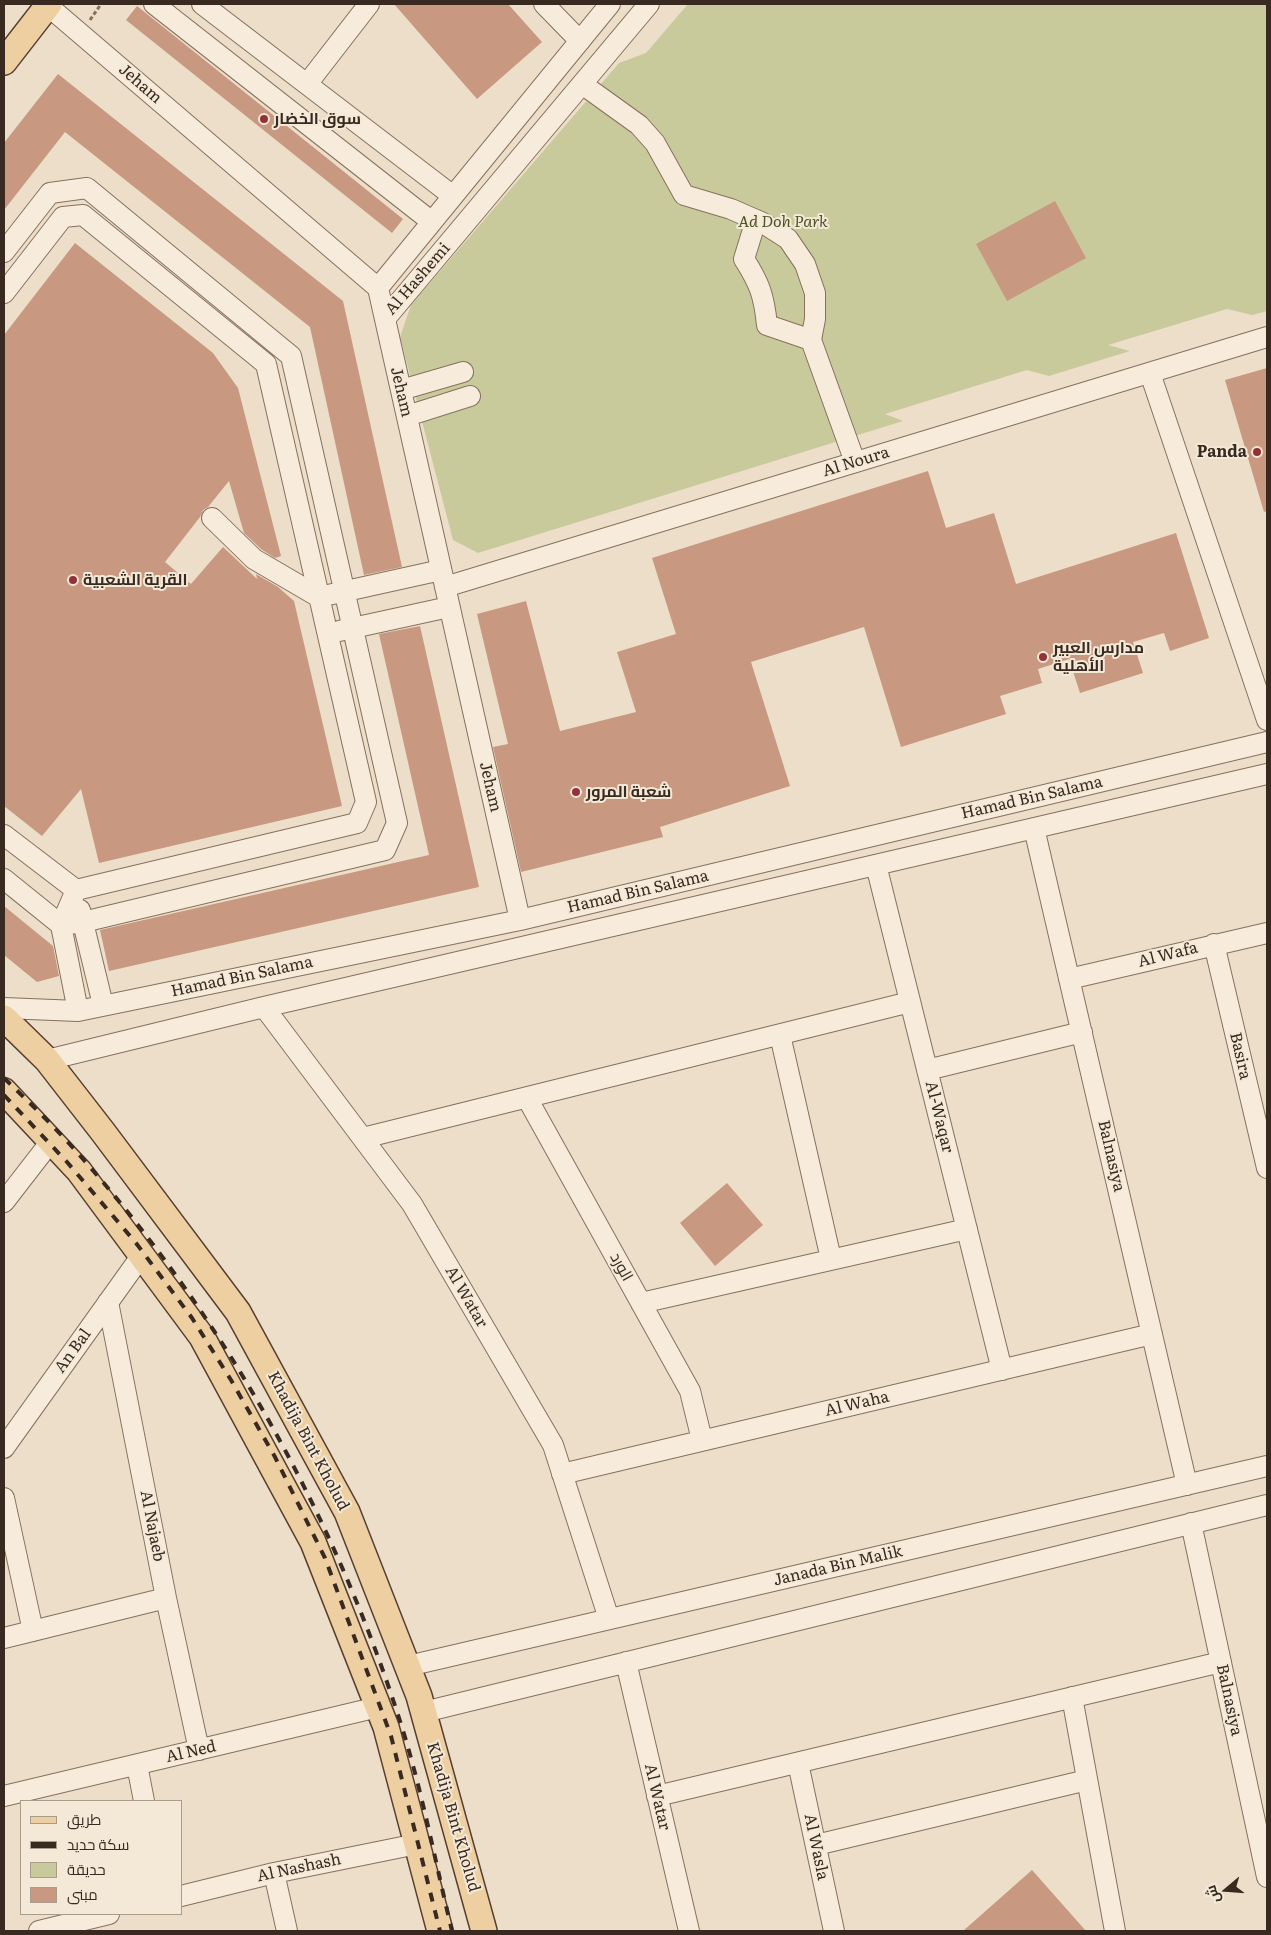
<!DOCTYPE html>
<html>
<head>
<meta charset="utf-8">
<style>
  body { margin:0 }
  #map { position:relative; width:1271px; height:1935px; overflow:hidden; background:#ecdec8; font-family:Literata,Cairo,serif }
  canvas { display:block }
  .frame { position:absolute; inset:0; border:5px solid #382a21; pointer-events:none }
  .legend { position:absolute; left:20px; top:1800px; width:162px; height:115px; box-sizing:border-box; background:#f4e9d7; border:1px solid #a99d8e; margin:0; padding:6px 9px; list-style:none; font-size:15px; color:#382a21 }
  .legend li { display:flex; align-items:center; gap:10px; height:25px }
  .legend b { width:25px; border:1px solid #a99d8e }
  .north { position:absolute; left:1201px; top:1865px; width:50px; height:50px; -webkit-text-stroke:4px #f4e9d7; paint-order:stroke; rotate:252deg; font-size:14px; font-weight:700; line-height:20px; text-align:center; color:#382a21 }
  .north::after { content:''; display:block; margin:auto; width:18px; height:22px; background:#382a21; clip-path:polygon(50% 0,100% 100%,50% 72%,0 100%) }
</style>
</head>
<body>
<div id="map">
<canvas width="1271" height="1935"></canvas>
<div class="frame"></div>
<ul class="legend">
<li><b style="height:6px;background:#edcfa2"></b>طريق</li>
<li><b style="height:6px;background:#382a21"></b>سكة حديد</li>
<li><b style="height:14px;background:#c9ca9c"></b>حديقة</li>
<li><b style="height:14px;background:#c89880"></b>مبنى</li>
</ul>
<div class="north">ش</div>
</div>
<script>
const ctx = document.querySelector('canvas').getContext('2d');
ctx.lineJoin = 'round';
function fill(path, color) { ctx.fillStyle = color; ctx.fill(path, 'evenodd'); }
function trace(path, color, width, dash) { ctx.strokeStyle = color; ctx.lineWidth = width; ctx.lineCap = dash ? 'butt' : 'round'; ctx.setLineDash(dash || []); ctx.stroke(path); }
function drawText(font, color, halo, rows, align = 'center') {
  ctx.font = font + ' Literata,Cairo,serif'; ctx.lineWidth = 4; ctx.setLineDash([]); ctx.textBaseline = 'middle'; ctx.strokeStyle = halo; ctx.fillStyle = color; for (const [text, x, y, turn = 0] of rows) {
    ctx.save(); ctx.translate(x, y); ctx.rotate((+turn || 0) * Math.PI / 180); ctx.textAlign = isNaN(turn) ? turn : align; if (halo) ctx.strokeText(text, 0, 0); ctx.fillText(text, 0, 0); ctx.restore();
  }
}
fill(new Path2D(`
  M688 4H1267V311L1252 315 1227 309 1108 345 1130 351 1049 376 1027 370 885 414 903 421 478 553 453 540 400 337 411 305 619 63 646 53Z`), '#c9ca9c');
fill(new Path2D(`
  M394 4H508L542 42 477 99Z
  M137 6 403 219 392 233 126 20Z
  M58 74 343 301 402 567 364 575 310 327 65 132 4 210V143Z
  M1055 201 1086 258 1007 301 976 244Z
  M75 243 213 353 238 388 281 556 275 558 261 549 244 533 229 481 208 507 203 510 200 517 165 562 191 584 223 547 257 579 256 574 278 587 294 601 342 806 99 863 81 789 42 836 4 806V335Z
  M1267 368V511L1264 512 1225 380Z
  M928 471 946 528 994 513 1016 584 1176 533 1209 638 1170 651 1164 633 1133 642 1143 673 1080 693 1069 659 1038 669 1042 683 1000 696 1006 714 901 747 864 627 751 662 790 786 660 827 663 837 521 872 493 747 508 744 477 614 526 601 560 731 636 712 617 652 676 634 652 558Z
  M420 626 479 887 109 971 100 930 429 855 379 634Z
  M4 906 53 946 59 976 37 982 4 955Z
  M727 1183 763 1225 715 1266 680 1223Z
  M1032 1870 1086 1931H963Z`), '#c89880');
const minor = new Path2D(`
  M154 4 432 222
  M202 4 453 196
  M544 4 580 41
  M610 4 378 288 385 319 649 4
  M48 6 378 288 520 920
  M307 84 369 4
  M582 84 639 125 655 143 684 195 731 209 763 223 788 239 805 264 815 293V319L811 340 855 462
  M756 220 744 259C760 284 764 296 767 325L811 340
  M4 252 50 193 87 188 291 356 397 823 385 850 83 922 61 925 4 879
  M4 293 63 217 83 215 266 364 366 802 357 823 76 890 4 835
  M1150 373 1267 720
  M401 390 463 372
  M407 416 470 396
  M212 518 254 559 319 597 441 570
  M445 587 1267 337
  M339 631 449 607
  M1034 828 1187 1485
  M876 865 1002 1370
  M76 890 61 925 78 1011
  M80 910 103 1005
  M1214 944 1267 1168
  M1069 979 1267 933
  M264 1007 412 1204 553 1445 609 1619
  M4 1008 78 1011 520 920 1267 742
  M780 1035 831 1259
  M47 1060 264 1007 1267 774
  M927 1070 1082 1032
  M527 1098 690 1391 702 1440
  M363 1138 910 1002
  M4 1202 52 1140
  M108 1302 166 1598 199 1750
  M641 1303 967 1229
  M4 1448 142 1255
  M562 1474 1152 1334
  M4 1498 33 1631
  M1191 1523 1267 1877
  M4 1638 166 1598
  M626 1662 689 1931
  M408 1666 1267 1466
  M1072 1697 1115 1931
  M424 1712 1267 1505
  M798 1763 834 1931
  M137 1765 144 1801
  M4 1796 378 1707
  M657 1796 1221 1662
  M816 1845 1087 1780
  M274 1873 287 1931
  M181 1896 274 1873 417 1844
  M39 1931 109 1914`);
const major = new Path2D(`
  M4 62 49 4
  M4 1018 47 1060 103 1132 238 1312 347 1512 419 1696 484 1931
  M4 1091 79 1171 202 1337 313 1542 386 1727 440 1931`);
trace(minor, '#87705e', 22);
trace(major, '#563f31', 28);
trace(new Path2D(`
  M90 20 101 4`), '#87705e', 3, [4, 2.5]);
trace(minor, '#f7ecdb', 20);
trace(major, '#edcfa2', 25);
trace(new Path2D(`
  M4 1078C31 1104 58 1130 83 1159 226 1321 334 1515 400 1721 422 1790 435 1861 452 1931
  M4 1095 67 1162 136 1243 192 1318 231 1380 275 1457 325 1558 391 1736 440 1931`), '#382a21', 4, [9, 9]);
for (const [x, y, r, color] of [
  [264,119,5,"#93313a"],
  [1257,452,5,"#93313a"],
  [73,580,5,"#93313a"],
  [1043,657,5,"#93313a"],
  [576,792,5,"#93313a"]
]) { const dot = new Path2D(); dot.arc(x, y, r, 0, 2 * Math.PI); ctx.fillStyle = color; ctx.fill(dot); trace(dot, '#f4e9d7', 2); }
drawText('16px', '#382a21', '#f4e9d7', [
  ["Jeham",140,84,41],
  ["Al Hashemi",418,279,-49],
  ["Jeham",401,392,77],
  ["Al Noura",856,462,-17],
  ["Jeham",490,787,77],
  ["Hamad Bin Salama",1032,798,-13],
  ["Hamad Bin Salama",638,892,-13],
  ["Al Wafa",1168,955,-14],
  ["Hamad Bin Salama",242,977,-12],
  ["Basira",1240,1056,77],
  ["Al-Waqar",939,1117,76],
  ["Balnasiya",1111,1156,77],
  ["الورد",621,1267,61],
  ["Al Watar",466,1297,60],
  ["An Bal",73,1351,-54],
  ["Al Waha",857,1404,-13],
  ["Khadija Bint Kholud",308,1441,62],
  ["Al Najaeb",152,1526,79],
  ["Janada Bin Malik",838,1566,-13],
  ["Balnasiya",1229,1700,78],
  ["Al Ned",191,1752,-13],
  ["Al Watar",657,1797,77],
  ["Khadija Bint Kholud",453,1817,74],
  ["Al Wasla",816,1847,78],
  ["Al Nashash",299,1868,-12]
]);
drawText('bold 16px', '#382a21', '#f4e9d7', [
  ["سوق الخضار",274,119],
  ["Panda",1247,452,"right"],
  ["القرية الشعبية",83,580],
  ["مدارس العبير",1053,648],
  ["الأهلية",1053,666],
  ["شعبة المرور",586,792]
], 'left');
drawText('italic 16px', '#4c5428', '#f4e9d7', [
  ["Ad Doh Park",783,222]
]);
</script>
</body>
</html>
